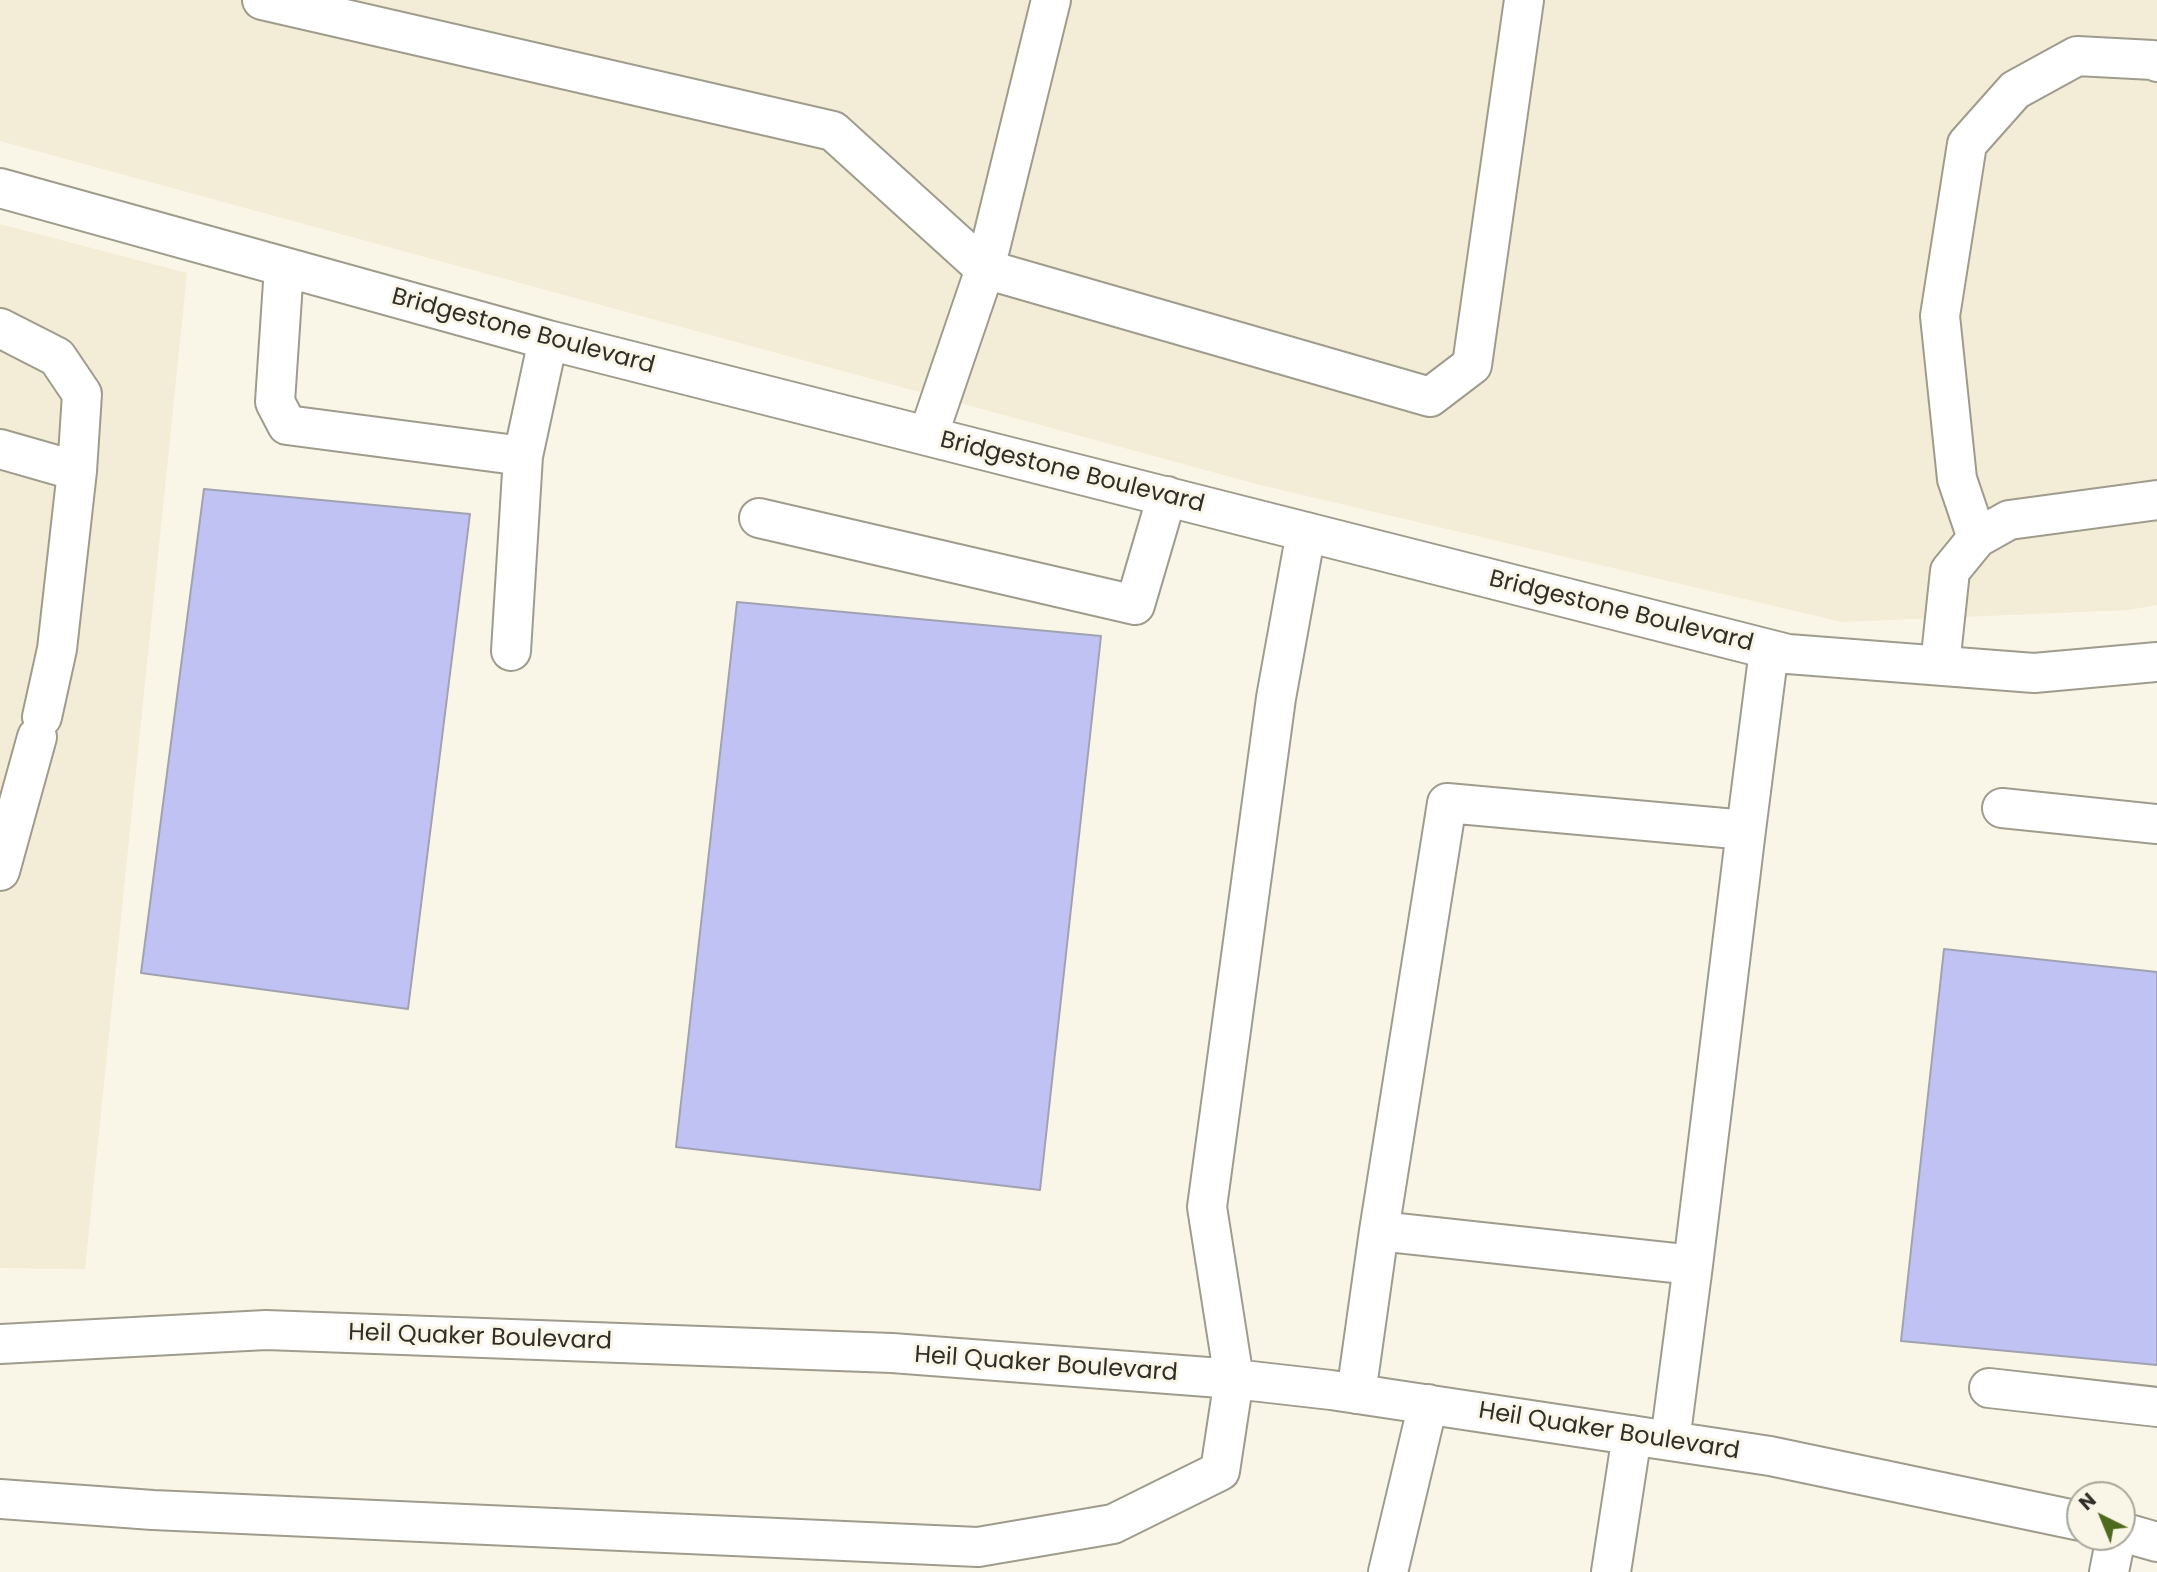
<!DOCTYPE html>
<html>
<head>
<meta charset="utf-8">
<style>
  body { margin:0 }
  #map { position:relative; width:2157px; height:1572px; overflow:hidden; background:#faf6e7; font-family:Poppins,sans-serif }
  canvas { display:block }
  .north { position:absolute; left:2066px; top:1481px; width:70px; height:70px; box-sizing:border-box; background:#faf6e7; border:2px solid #a9a69b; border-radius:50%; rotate:317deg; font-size:19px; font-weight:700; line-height:28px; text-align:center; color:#2f2e28 }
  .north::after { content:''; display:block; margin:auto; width:24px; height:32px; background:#4e6a1e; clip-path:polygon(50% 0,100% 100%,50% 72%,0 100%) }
</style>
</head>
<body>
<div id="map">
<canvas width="2157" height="1572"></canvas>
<div class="north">N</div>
</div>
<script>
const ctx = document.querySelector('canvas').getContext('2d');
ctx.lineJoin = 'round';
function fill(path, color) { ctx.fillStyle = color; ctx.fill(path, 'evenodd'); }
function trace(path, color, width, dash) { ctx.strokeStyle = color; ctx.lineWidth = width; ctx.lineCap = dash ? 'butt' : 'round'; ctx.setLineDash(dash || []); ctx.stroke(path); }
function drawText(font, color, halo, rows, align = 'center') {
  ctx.font = font + ' Poppins,sans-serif'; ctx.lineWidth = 6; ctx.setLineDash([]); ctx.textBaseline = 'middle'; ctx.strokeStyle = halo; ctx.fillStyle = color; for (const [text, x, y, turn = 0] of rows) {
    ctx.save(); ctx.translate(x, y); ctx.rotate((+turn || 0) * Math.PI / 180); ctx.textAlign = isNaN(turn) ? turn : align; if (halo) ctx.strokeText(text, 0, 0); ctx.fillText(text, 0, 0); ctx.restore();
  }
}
fill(new Path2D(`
  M0 0H2157V605L2129 610 1842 622 1260 485 0 141Z
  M0 224 187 273 85 1269 0 1268Z`), '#f3ecd6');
const building = new Path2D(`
  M204 489 470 514 408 1009 141 973Z
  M737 602 1101 636 1040 1190 676 1147Z
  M1944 949 2157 972V1365L1901 1341Z`);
fill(building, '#c0c2f3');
trace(building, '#a1a2b0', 2);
const minor = new Path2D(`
  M262 0 833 131 985 269 1051 0
  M0 188 548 340 1788 654 2034 673 2157 662
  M284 267 275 402 287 425 523 456
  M0 328 57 357 82 394 77 471 57 649 42 717
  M928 436 985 269 1430 397 1472 365 1524 0
  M0 449 77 471
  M759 518 1135 605 1167 496
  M1977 538 1957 479 1940 316 1967 144 2015 90 2077 56 2153 60 2157 62
  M511 651 523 456 548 340
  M1940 665 1950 571 1977 538 2009 520 2157 500
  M2002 808 2157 824
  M1746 830 1769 650
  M0 871 37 737
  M1379 1231 1447 803 1746 830 1693 1265
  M0 1344 266 1330 892 1353 1234 1379 1331 1390 1770 1456 2080 1521
  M1989 1388 2157 1407
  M1356 1394 1379 1231 1693 1265 1670 1441
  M0 1499 153 1510 978 1547 1113 1524 1220 1471 1234 1379 1207 1207 1276 698 1306 532
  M2122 1532 2157 1542
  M1388 1572 1428 1404
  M1611 1572 1632 1435
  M2109 1572 2116 1537`);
trace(minor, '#9f9b8d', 42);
trace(minor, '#fff', 38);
drawText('24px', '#2f2e28', '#faf6e7', [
  ["Bridgestone Boulevard",523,332,15],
  ["Bridgestone Boulevard",1072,473,14],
  ["Bridgestone Boulevard",1621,612,14],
  ["Heil Quaker Boulevard",480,1338,2],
  ["Heil Quaker Boulevard",1046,1365,4],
  ["Heil Quaker Boulevard",1609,1432,9]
]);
</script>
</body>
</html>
